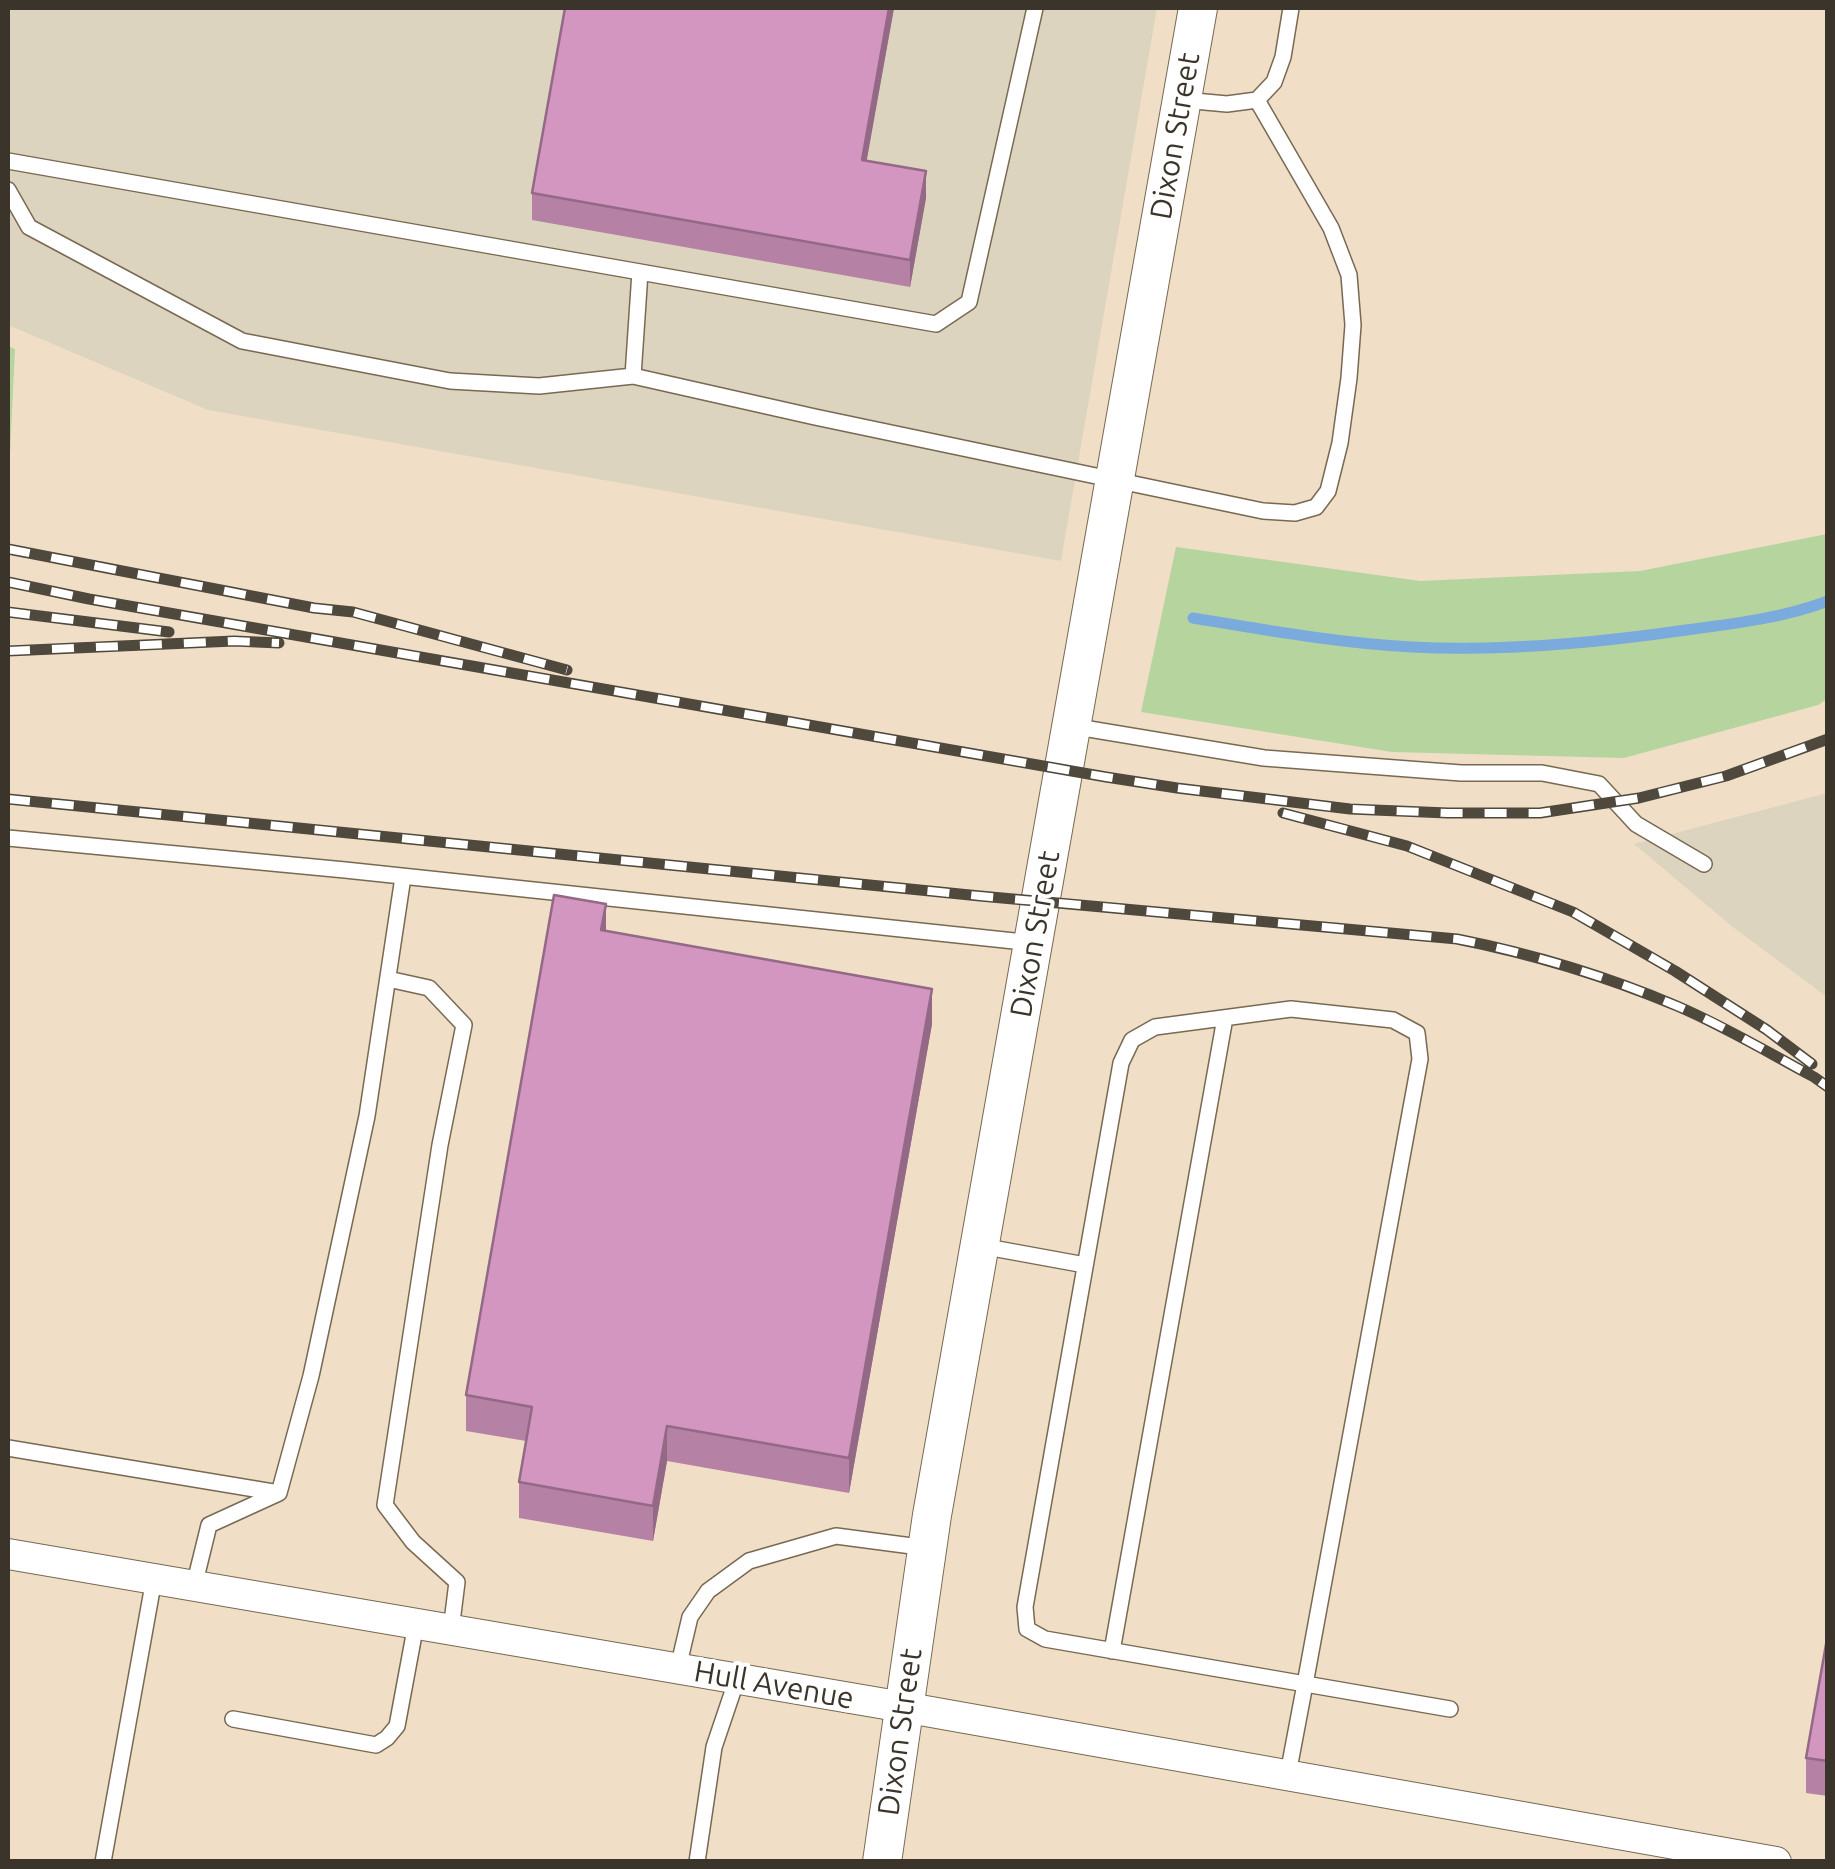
<!DOCTYPE html>
<html>
<head>
<meta charset="utf-8">
<style>
  body { margin:0 }
  #map { position:relative; width:1835px; height:1869px; overflow:hidden; background:#f0dfc6; font-family:Ubuntu,sans-serif }
  canvas { display:block }
  .frame { position:absolute; inset:0; border:10px solid #3a342a; pointer-events:none }
</style>
</head>
<body>
<div id="map">
<canvas width="1835" height="1869"></canvas>
<div class="frame"></div>
</div>
<script>
const ctx = document.querySelector('canvas').getContext('2d');
ctx.lineJoin = 'round';
function fill(path, color) { ctx.fillStyle = color; ctx.fill(path, 'evenodd'); }
function trace(path, color, width, dash) { ctx.strokeStyle = color; ctx.lineWidth = width; ctx.lineCap = dash ? 'butt' : 'round'; ctx.setLineDash(dash || []); ctx.stroke(path); }
function drawText(font, color, halo, rows, align = 'center') {
  ctx.font = font + ' Ubuntu,sans-serif'; ctx.lineWidth = 8; ctx.setLineDash([]); ctx.textBaseline = 'middle'; ctx.strokeStyle = halo; ctx.fillStyle = color; for (const [text, x, y, turn = 0] of rows) {
    ctx.save(); ctx.translate(x, y); ctx.rotate((+turn || 0) * Math.PI / 180); ctx.textAlign = isNaN(turn) ? turn : align; if (halo) ctx.strokeText(text, 0, 0); ctx.fillText(text, 0, 0); ctx.restore();
  }
}
fill(new Path2D(`
  M8 8H1157L1061 561 208 410 8 325Z
  M1827 793V997L1734 928 1634 844Z`), '#ddd4bf');
fill(new Path2D(`
  M8 346 15 349 8 497Z
  M1827 534V699L1818 705 1624 758 1392 752 1141 712 1176 547 1420 581 1640 571Z`), '#b6d49d');
trace(new Path2D(`
  M1193 618C1266 630 1338 643 1412 647 1503 652 1596 643 1686 630 1733 624 1783 618 1828 601`), '#7baadd', 11);
const service = new Path2D(`
  M1183 100 1227 104 1257 100 1274 82 1283 57 1291 8
  M8 161 936 324 969 302 1035 8
  M8 190 29 227 242 341 450 381 539 386 633 376 815 417 1115 480 1263 511 1295 513 1316 507 1328 491 1340 443 1349 378 1353 325 1349 275 1331 228 1257 100
  M633 376 640 272
  M1071 726 1264 758 1461 773H1542L1599 784 1636 824 1704 864
  M8 838 345 870 1033 943
  M388 979 429 988 464 1025 440 1145 385 1505 413 1542 457 1582 451 1630
  M981 1246 1085 1265
  M8 1448 279 1493
  M194 1586 209 1525 279 1493 311 1376 367 1116 403 877
  M1112 1651 1225 1018
  M678 1668 690 1617 708 1591 749 1561 836 1536 927 1548
  M233 1719 376 1745 387 1738 397 1726 416 1624
  M1288 1774 1305 1684 1420 1059 1417 1033 1393 1020 1291 1009 1155 1027 1132 1040 1121 1063 1025 1607 1027 1629 1045 1639 1450 1709
  M103 1862 154 1579
  M697 1862 714 1747 737 1679`);
const minor = new Path2D(`
  M8 1554 903 1707 1776 1862`);
const tertiary = new Path2D(`
  M882 1862 932 1515 1198 8`);
trace(service, '#786953', 18);
trace(minor, '#786953', 32);
trace(tertiary, '#786953', 40);
trace(service, '#fff', 15);
trace(minor, '#fff', 30);
trace(tertiary, '#fff', 38);
const rail = new Path2D(`
  M8 549 314 608 353 612 567 670
  M8 582 89 599 1106 777 1177 788 1350 809 1448 813H1540L1639 798 1726 776 1828 739
  M8 612 169 632
  M8 651 234 641 279 643
  M8 799 980 896 1457 939C1533 954 1606 976 1677 1006 1724 1026 1769 1053 1814 1077L1828 1087
  M1283 813 1407 846 1573 912 1675 971 1767 1030 1812 1064`);
trace(rail, '#4f483c', 11);
trace(rail, '#fff', 8, [22]);
fill(new Path2D(`
  M565 8H894L866 161 926 198 910 287 532 220V193Z
  M606 931 932 1024 849 1493 667 1461 653 1541 519 1518V1482L526 1441 466 1431V1395Z
  M1828 1633V1796L1806 1793V1758Z`), '#b581a5');
fill(new Path2D(`
  M889 8H894L862 187V160Z
  M926 171V198L910 287V260Z
  M606 904V939L601 930Z
  M932 989V1024L849 1493V1458Z
  M667 1426V1461L653 1541V1506Z`), '#936986');
const building = new Path2D(`
  M565 8H889L862 160 926 171 910 260 532 193Z
  M554 895 606 904 601 930 932 989 849 1458 667 1426 653 1506 519 1482 532 1407 466 1395Z
  M1828 1633V1761L1806 1758Z`);
fill(building, '#d296c0');
trace(building, '#936986', 2.5);
drawText('30px', '#3a342a', '#fff', [
  ["Dixon Street",1175,136,-80],
  ["Dixon Street",1035,934,-80],
  ["Hull Avenue",774,1685,10],
  ["Dixon Street",900,1732,-82]
]);
</script>
</body>
</html>
